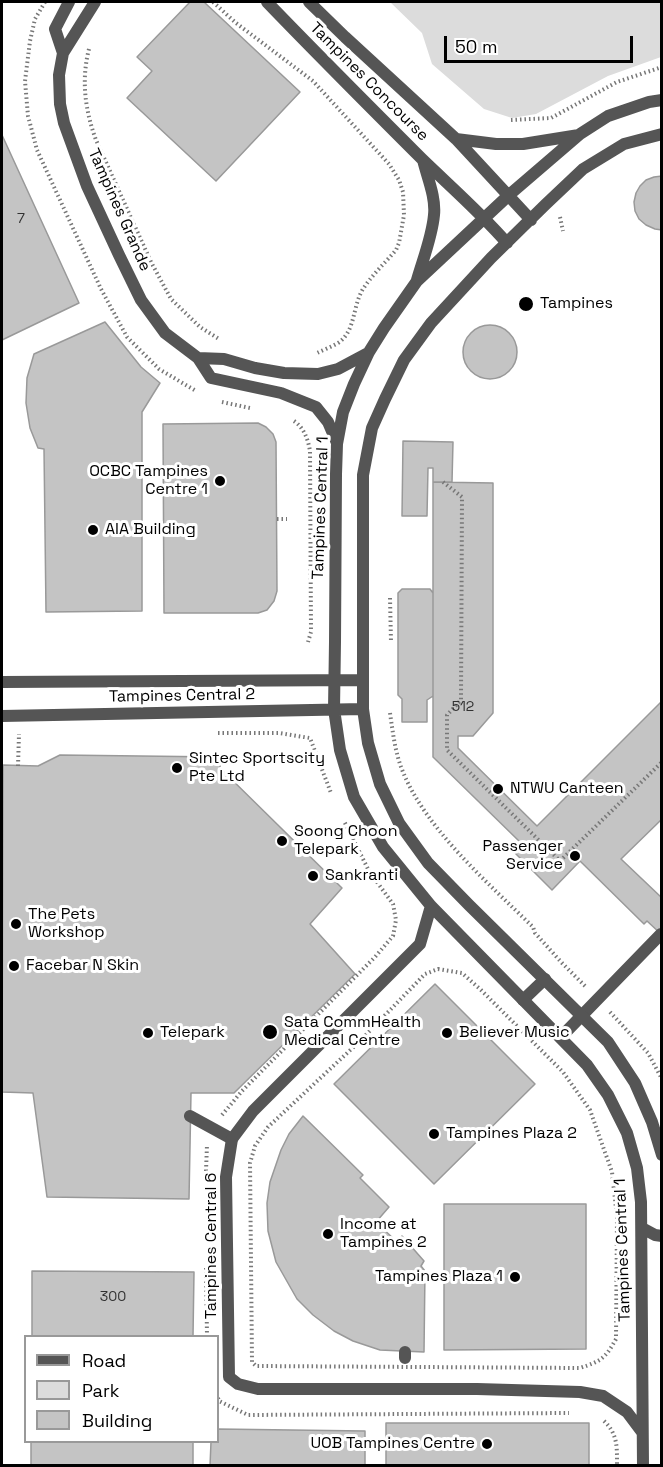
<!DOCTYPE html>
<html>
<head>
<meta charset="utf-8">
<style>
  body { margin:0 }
  #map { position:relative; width:663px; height:1467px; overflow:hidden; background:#fff; font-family:"Space Grotesk",sans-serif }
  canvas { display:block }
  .frame { position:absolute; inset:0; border:3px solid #000; pointer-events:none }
  .legend { position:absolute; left:24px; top:1335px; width:195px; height:108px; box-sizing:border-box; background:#fff; border:2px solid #999; margin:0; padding:8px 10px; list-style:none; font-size:18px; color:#000 }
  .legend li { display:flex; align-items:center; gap:12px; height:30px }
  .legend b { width:30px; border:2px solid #999 }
  .scale { position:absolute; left:444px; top:36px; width:189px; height:27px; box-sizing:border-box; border:3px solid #000; border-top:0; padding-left:8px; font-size:18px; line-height:21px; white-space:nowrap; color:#000; -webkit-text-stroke:4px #fff; paint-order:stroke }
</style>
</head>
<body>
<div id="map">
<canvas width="663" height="1467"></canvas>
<div class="frame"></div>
<ul class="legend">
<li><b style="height:8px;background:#555"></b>Road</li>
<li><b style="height:16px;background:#dcdcdc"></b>Park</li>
<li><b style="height:16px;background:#c4c4c4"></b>Building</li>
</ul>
<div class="scale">50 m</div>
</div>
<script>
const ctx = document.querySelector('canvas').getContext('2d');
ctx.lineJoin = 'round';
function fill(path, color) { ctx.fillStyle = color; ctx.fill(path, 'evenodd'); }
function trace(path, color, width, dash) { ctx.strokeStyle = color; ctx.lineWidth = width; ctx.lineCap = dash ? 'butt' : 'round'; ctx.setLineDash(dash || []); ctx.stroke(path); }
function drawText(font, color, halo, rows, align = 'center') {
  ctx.font = font + ' "Space Grotesk",sans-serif'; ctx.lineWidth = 6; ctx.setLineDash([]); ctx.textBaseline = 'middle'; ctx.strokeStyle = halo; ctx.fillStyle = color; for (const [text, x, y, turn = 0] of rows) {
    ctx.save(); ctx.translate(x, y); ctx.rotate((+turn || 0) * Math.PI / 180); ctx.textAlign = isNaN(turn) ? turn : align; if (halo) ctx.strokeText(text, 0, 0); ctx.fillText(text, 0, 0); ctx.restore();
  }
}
fill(new Path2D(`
  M390 2H661V57L608 76 536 114 512 118 484 109 432 64 422 33Z`), '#dcdcdc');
const building = new Path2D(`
  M190 2H204L300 92 216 181 127 98 152 71 137 57Z
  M2 135 79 303 2 340Z
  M662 176V230L655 229 646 225 639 219 635 211 634 202 636 193 640 186 646 180 654 177Z
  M105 322 141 367 160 383 142 412V611L46 612 44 449 38 448 30 428 26 403 27 378 34 354Z
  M463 352a27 27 0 1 1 54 0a27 27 0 1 1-54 0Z
  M258 423 266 427 273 434 276 442 277 591 274 601 267 610 258 613H164L163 424Z
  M403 441 453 442 452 482H433V468H428L427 516H402Z
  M433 482 493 483V713L473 736H458V748L537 826 662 701V819L621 859 662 898V935L647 921 644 924 580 861 552 890 513 851 521 843 433 757Z
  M402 589H430L433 593V696L427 700V722H402V699L398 695V593Z
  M60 755 220 757V768L342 888 310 924 355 974 234 1093H191L189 1199 47 1197 33 1093 2 1092 3 765 38 766Z
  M435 984 535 1084 434 1184 334 1084Z
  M303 1116 363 1175 360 1178 389 1207 376 1222 397 1242 402 1236 424 1261 421 1266 425 1271 424 1352 380 1350 353 1341 334 1331 313 1315 297 1299 276 1262 268 1231 267 1203 270 1182 281 1150 289 1134Z
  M444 1204H586V1349L444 1350Z
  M32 1271 194 1272 193 1336H32Z
  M386 1423H589V1466H386Z
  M218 1429 365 1431V1466H210L211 1442H218Z
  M31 1442H193V1466H31Z`);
fill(building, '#c4c4c4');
trace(building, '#999', 1.5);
trace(new Path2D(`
  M45 2 35 19 30 41 25 81 28 116 37 150 101 289 127 337 159 369 196 391
  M213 2 236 23 313 81 389 164 399 180 403 192 404 215 399 243 396 250C385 263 372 275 363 289 352 307 356 331 338 343 331 347 323 350 317 353
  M89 49C81 80 85 110 96 140L151 262 171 299 200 327 219 339
  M511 120 551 118 617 82 662 67
  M560 217 563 231
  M222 402 250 408
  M294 421C304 428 308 439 310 451L311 632 308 642
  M443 482 462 497 461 700 447 715V750L560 861 662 762
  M277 519H287
  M390 598 391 642
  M390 713C393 733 395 753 403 772 426 829 489 884 533 927L535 933 562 963 586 987
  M218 733H279L310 738 331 793
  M18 766 19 734
  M438 969 462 973 480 989 563 1072 590 1110 612 1172 617 1218 616 1339C605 1359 601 1361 580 1368L256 1366 252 1362 250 1163 255 1146 268 1127 360 1041 425 974Z
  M610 1012 648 1053 662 1079
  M222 1115 242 1091 375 957 393 936 396 920 393 904 369 871 344 821
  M206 1171 207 1145
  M206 1268 207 1336
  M218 1398 219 1401 248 1415 569 1413
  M604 1421C618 1434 617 1448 617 1466`), '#777', 4, [1.5, 3]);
trace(new Path2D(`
  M523 1000 545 979
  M561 1037 661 934
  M190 1116 232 1139
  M405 1352V1358`), '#555', 12);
trace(new Path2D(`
  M95 2 63 53 59 75 60 104 64 123 87 186 119 255 141 300 165 333 198 358 211 378 281 393 316 407 328 422 337 443
  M267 2C318 55 370 107 422 159 451 187 481 213 507 243
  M309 2 345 37 456 139 531 220
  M63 53 55 29 69 2
  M662 134 624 144 583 169 546 204 491 258 431 323 404 360 385 399 372 428 363 475V709L368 743 380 784 399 823 428 863 469 905 608 1042 635 1083 652 1122 662 1155
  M456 139 496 144H523L579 135
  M417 280C423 259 432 237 434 215 436 197 427 177 423 160
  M198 358 224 359 255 368 284 373 318 374 338 369 368 353
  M2 682 363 680
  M2 716 363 709
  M431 906 420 944 253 1111 232 1139 226 1177 229 1377 238 1384 258 1389H477L580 1392 603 1396 627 1412 642 1432
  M642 1228 655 1235 662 1236
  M643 1466 641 1202 637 1168 627 1133 608 1095 587 1065 431 906 383 847 354 797 340 750 334 709 335 642 336 474 337 444 343 412 354 384 369 352 384 328 417 281 509 195 580 134 608 116 649 102 662 100`), '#555', 12);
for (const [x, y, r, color] of [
  [526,304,8,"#000"],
  [220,481,6,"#000"],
  [93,530,6,"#000"],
  [177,768,6,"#000"],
  [498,789,6,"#000"],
  [282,841,6,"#000"],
  [575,856,6,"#000"],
  [313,876,6,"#000"],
  [16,924,6,"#000"],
  [14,966,6,"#000"],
  [270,1032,8,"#000"],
  [148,1033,6,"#000"],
  [447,1033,6,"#000"],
  [434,1134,6,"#000"],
  [328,1234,6,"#000"],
  [515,1277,6,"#000"],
  [487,1444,6,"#000"]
]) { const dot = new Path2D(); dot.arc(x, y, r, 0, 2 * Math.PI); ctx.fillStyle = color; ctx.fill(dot); trace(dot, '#fff', 2); }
drawText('14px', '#313131', null, [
  ["7",21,219],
  ["512",463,707],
  ["300",113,1297]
]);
drawText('16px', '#000', '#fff', [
  ["Tampines Concourse",369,82,45],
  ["Tampines Grande",119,210,66],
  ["Tampines Central 1",321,508,-88],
  ["Tampines Central 2",182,696,-1],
  ["Tampines Central 6",212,1246,-90],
  ["Tampines Central 1",623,1250,-92]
]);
drawText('16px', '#000', '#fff', [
  ["Tampines",540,304],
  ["OCBC Tampines",208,472,"right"],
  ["Centre 1",208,490,"right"],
  ["AIA Building",105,530],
  ["Sintec Sportscity",189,759],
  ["Pte Ltd",189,777],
  ["NTWU Canteen",510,789],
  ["Soong Choon",294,832],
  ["Telepark",294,850],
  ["Passenger",563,847,"right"],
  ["Service",563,865,"right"],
  ["Sankranti",325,876],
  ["The Pets",28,915],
  ["Workshop",28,933],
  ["Facebar N Skin",26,966],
  ["Sata CommHealth",284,1023],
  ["Medical Centre",284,1041],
  ["Telepark",160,1033],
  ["Believer Music",459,1033],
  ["Tampines Plaza 2",446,1134],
  ["Income at",340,1225],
  ["Tampines 2",340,1243],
  ["Tampines Plaza 1",503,1277,"right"],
  ["UOB Tampines Centre",475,1444,"right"]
], 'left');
</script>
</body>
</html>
